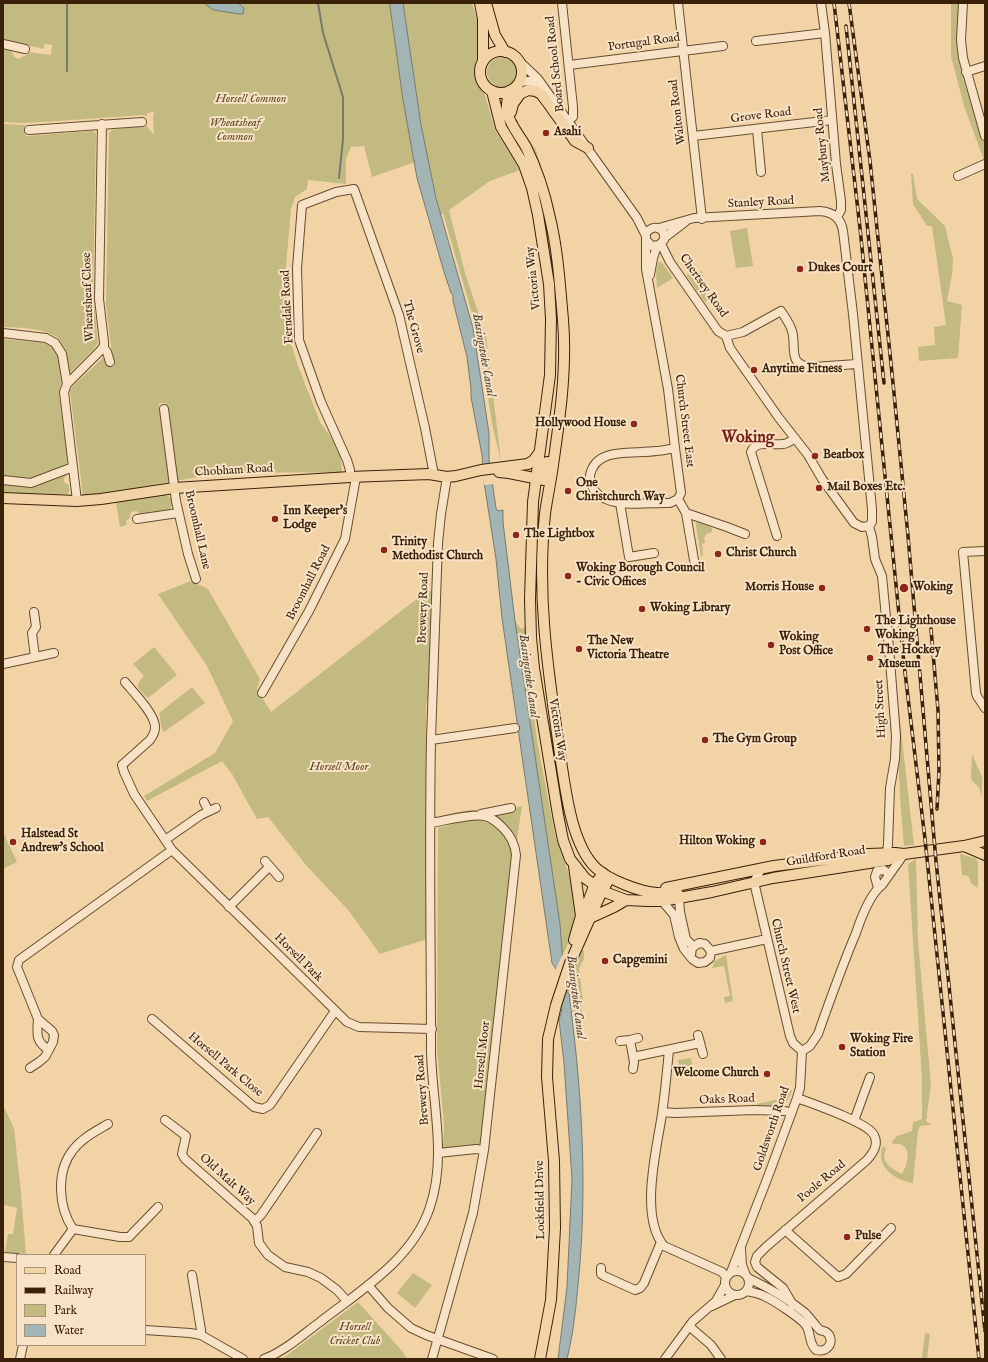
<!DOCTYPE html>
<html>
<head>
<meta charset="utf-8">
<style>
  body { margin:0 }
  #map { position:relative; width:988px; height:1362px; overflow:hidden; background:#f2d3a6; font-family:"IM FELL English",serif }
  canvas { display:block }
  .frame { position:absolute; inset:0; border:4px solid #392209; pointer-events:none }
  .legend { position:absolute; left:16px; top:1254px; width:130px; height:92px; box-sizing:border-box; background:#f7e2c5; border:1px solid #ab957a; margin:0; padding:5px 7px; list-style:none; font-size:12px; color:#392209 }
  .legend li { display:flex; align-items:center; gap:8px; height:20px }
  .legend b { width:20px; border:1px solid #ab957a }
</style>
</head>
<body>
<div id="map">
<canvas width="988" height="1362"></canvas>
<div class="frame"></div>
<ul class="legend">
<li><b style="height:5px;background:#f2d3a6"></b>Road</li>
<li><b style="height:5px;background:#392209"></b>Railway</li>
<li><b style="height:11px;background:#c3ba81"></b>Park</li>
<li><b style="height:11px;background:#a2b4b4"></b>Water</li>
</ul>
</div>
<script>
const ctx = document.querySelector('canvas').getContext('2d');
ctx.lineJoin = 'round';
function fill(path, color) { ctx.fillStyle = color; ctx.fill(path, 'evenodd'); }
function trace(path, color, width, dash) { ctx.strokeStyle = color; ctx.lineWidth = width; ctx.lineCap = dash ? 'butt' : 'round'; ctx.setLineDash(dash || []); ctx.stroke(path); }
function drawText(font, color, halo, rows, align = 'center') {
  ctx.font = font + ' "IM FELL English",serif'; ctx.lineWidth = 4; ctx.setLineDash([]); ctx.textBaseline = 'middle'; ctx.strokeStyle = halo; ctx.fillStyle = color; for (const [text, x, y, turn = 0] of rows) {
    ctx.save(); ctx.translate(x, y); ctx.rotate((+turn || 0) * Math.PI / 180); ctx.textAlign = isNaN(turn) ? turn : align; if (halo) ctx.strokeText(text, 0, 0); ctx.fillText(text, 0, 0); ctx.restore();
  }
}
fill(new Path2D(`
  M3 3H390L403 100 415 162 372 177 364 146 351 147 346 159V184L308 180 307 189 295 197 291 209 286 266 288 323 291 343 298 366 320 422 337 446 343 459 341 460 342 472C287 474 230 469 176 481L166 403H159L169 482 130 489 83 496 70 391 72 387 106 355 112 354 106 305 109 133 112 130 146 125 154 135 153 118 154 112 148 113 146 116 142 115 59 121 23 123 3 122V49L12 51 14 57 19 59 26 55 28 52 51 55 52 45 44 44V49L3 40Z
  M403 3H472L479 27 477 61 475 73 476 80 479 87 484 92 495 130 520 170 490 181 449 210 465 273 486 336 501 461 493 428 476 327 443 213 441 215C422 146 413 74 403 3Z
  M951 3H960L958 47 985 140V163L964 106 951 56Z
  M487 72a15 15 0 1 1 30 0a15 15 0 1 1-30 0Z
  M515 119 518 120V123L536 150 541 167 539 168Z
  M3 124 25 125 26 136 93 131 96 134 93 291 98 343 93 350 70 373C64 366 66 355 63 346 57 327 20 328 3 327Z
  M911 174H913L917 199 945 226 953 259 952 275 947 301 962 305 958 358 919 361 918 347 935 345 934 327 946 325 932 226H927L913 204Z
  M747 228 753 266 736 268 730 231Z
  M658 262H661L663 264 673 278 657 288 656 272Z
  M702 271 707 300 705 302 686 275Z
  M3 339 44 343C47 344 51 345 53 347 60 353 63 369 63 378 62 383 59 387 59 394L68 462C62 469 35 479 26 479 18 479 10 476 3 475Z
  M64 474 67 475 64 478V482L69 485V492L67 494 3 493V483L21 487H30Z
  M166 495 171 498 173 502 170 511 140 515 137 511 131 512 130 518 126 521 127 525 120 527 116 502Z
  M698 522 712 528V532L706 534 704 538 705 543 702 544 703 556H701L696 526V523Z
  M191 581 208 589 260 679 257 689 271 712 427 591H434L429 694 426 705 427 939 380 954 348 910 306 865 268 817 257 819 232 774 222 761 147 801 144 796 215 753 233 721 207 666 158 594Z
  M515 621 521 629 525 627 529 681 538 746 555 835 574 888 575 909 574 924 571 937 562 957 560 924Z
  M154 647 177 675 148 698C139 689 133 687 144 676L133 664Z
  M893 665 898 703H896L898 713H899L914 845 904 846 901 812Z
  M192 687 205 703 164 732C160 728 161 719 159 713Z
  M972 754 982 777V796L979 788 971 779Z
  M522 806 508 898 482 1144 476 1146 443 1149 444 1125 437 1048 438 828Z
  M3 832 17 862 3 869Z
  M960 854 975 858 978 862V888L972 884 968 876 962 875Z
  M916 859 918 941 931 1085 926 1121 928 1123H930V1126L929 1125 920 1126 918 1131 913 1183C896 1181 874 1166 883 1146L886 1149C880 1162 892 1169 902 1174 909 1163 913 1142 893 1144L892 1142 897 1136 912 1131 913 1122 922 1119V1079L908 864Z
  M582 949 584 951V959L579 968 583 1003 581 1006 583 1021 581 1025H576L569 994 565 989Z
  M726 955 733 1001 725 1003 724 997 730 996 724 966 712 968 715 961Z
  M691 1058 693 1070 680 1072 678 1060Z
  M788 1090 792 1091 788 1100 783 1105 758 1108 757 1104 779 1099 781 1092Z
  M3 1105 14 1128 21 1193 26 1254 5 1252 8 1234H13L17 1208 4 1205 3 1208Z
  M413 1273 432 1285 415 1308 397 1293Z
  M358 1302 403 1352 407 1359H282Z
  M925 1333 930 1334 927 1359H922Z`), '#c3ba81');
const water = new Path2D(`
  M204 3H238L244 8 243 14H239L214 10Z
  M390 3H403L421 125 436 198 473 328 489 433V460L496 508 498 511 503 510V522L515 621 560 924 565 989 569 994C581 1083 587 1173 580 1263 577 1295 575 1327 567 1359H558L567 1287 572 1179 564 1063 559 1020 562 1009 556 969 552 963 502 618 496 559 484 482 482 455 471 397V389L467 357 453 301V295L451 293 444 272 417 178 403 100Z`);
fill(water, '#a2b4b4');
trace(water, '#787a70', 1);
fill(new Path2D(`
  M492 463 495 484 484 485 480 464Z
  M564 952 566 981 559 1004 555 971Z`), '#f2d3a6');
trace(new Path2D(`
  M318 3 323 33 343 97V139L339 178
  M67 71V3`), '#787a70', 2);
const minor = new Path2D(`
  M562 3 573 107V117L568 121
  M678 3 702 219
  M821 3 825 33 836 164 841 201V210L837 217
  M963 3 961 40 963 58 985 136
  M756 41 825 33
  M3 44 25 49
  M519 61 538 79 637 218 646 236
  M569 65 723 46
  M966 72 985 66
  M519 82 529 81 543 86
  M757 129 761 172
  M29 130 142 122
  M693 136 832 120
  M958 176 985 164
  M659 228 694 218 820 211C833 212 841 218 843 231L853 314 872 509V522L869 526
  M664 238 685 222
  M647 241 652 246 659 245 664 240C666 228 654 223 646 233V269L668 389 675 448 681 493 678 499 670 503C648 502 608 510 594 490 591 485 590 481 590 475 592 466 598 459 607 456 617 451 644 453 656 451 663 451 669 449 675 448
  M661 244 670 262 718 331 726 336 730 348 779 418 808 455 822 479 854 523 862 527 869 526
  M650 275 653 258 657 246
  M3 333 46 338 55 343 62 354 67 384
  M726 336 743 332 781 311C785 317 790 324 792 331 797 347 786 366 813 367L857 364
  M103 347 107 352 110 362
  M164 409 176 501 188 554 196 579
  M350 477V470L347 460 321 402 299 340 297 268 302 205 336 192 354 189 399 315 425 428 434 475
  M3 480 31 483 73 467
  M678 499 686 513 694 560
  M77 501 64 392 67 384 99 352 104 346V342L99 299 102 124
  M620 503 629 557 654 553
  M686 513 727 527 745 534
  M137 519 178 513
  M869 526 872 537 875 559 882 576 889 648 896 736 895 759 890 788 888 844 887 853 885 857
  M777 536 751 452C756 439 772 446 783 444 787 444 791 441 795 438
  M985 551 963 552 976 693 977 696 985 708
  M34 612 36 627 32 633 35 657
  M3 664 54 653
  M125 682C134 693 156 715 155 728 155 733 152 737 150 740L122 765 124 772 134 794 172 850 347 1022 359 1027 432 1029
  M262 693 309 611 345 539 356 477
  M431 740 515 728
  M204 802 208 810
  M481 814 511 808
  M431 823C444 821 473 813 485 816 493 818 498 823 503 828 511 836 515 844 516 855L484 1150 473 1213 432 1359
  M165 840 201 815 216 808
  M265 861 279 877
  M761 869 754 882 790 1036 793 1043 802 1051
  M878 888 875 877 877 871 884 870 889 874
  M679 898 680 912 686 939 693 946
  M662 901 674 915 679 937 684 949 692 959 698 963 705 962 710 958 711 951 705 944 699 943 692 948 691 955
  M229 907 269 867
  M711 951 767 939
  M38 1019C37 1033 35 1042 49 1050
  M152 1019 254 1107 263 1109 270 1105 335 1011
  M698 1035 703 1054
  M620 1041 630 1040
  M669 1050C667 1071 665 1093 662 1114 657 1148 639 1217 664 1246L722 1272 726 1277
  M802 1051 810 1046 818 1034C830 1000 842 966 856 933 861 918 870 894 882 885L904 854
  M633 1057 700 1043
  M30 1068 39 1062 45 1057 53 1042 54 1035 52 1031 38 1019 17 967 19 960 172 850
  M633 1069 634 1062 630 1040 638 1038
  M663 1112 675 1113 754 1110 785 1111 791 1113
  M165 1120 186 1136 182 1154 185 1159 252 1218 257 1226 259 1243 268 1255 285 1267 308 1272 321 1278 337 1290 347 1301
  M854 1121 870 1077
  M438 1153 476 1149 484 1150
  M255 1221 261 1215 317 1133
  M73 1229C58 1207 56 1171 73 1150 82 1138 96 1131 108 1124
  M785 1230 838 1277 846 1274 891 1228
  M741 1249 742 1265 745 1273
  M54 1255 73 1229 120 1237H129L158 1207
  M3 1257 17 1258
  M601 1268V1274L604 1276 635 1290 640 1288 644 1283 661 1242
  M725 1283a12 12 0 1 1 24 0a12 12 0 1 1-24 0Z
  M731 1272 769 1174 797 1098 800 1088 802 1051
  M192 1275 201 1330V1335
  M368 1285 388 1308 411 1328 426 1335 493 1359
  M746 1291C752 1292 758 1293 764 1296 773 1300 803 1319 807 1327 811 1335 809 1344 816 1350 820 1351 824 1351 827 1348 832 1344 832 1336 826 1332 825 1331 822 1331 820 1330 817 1328 809 1316 804 1312 787 1298 767 1287 748 1278
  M793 1305 783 1288 757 1267 755 1262 757 1256 766 1247 867 1160C873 1153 879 1145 874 1135 867 1122 813 1104 797 1098
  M712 1306 735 1295
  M689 1326 711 1345 721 1359
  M145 1330 190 1333 201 1335 243 1359
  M20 1359 23 1345
  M264 1359C285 1351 302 1335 320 1322 361 1290 413 1259 430 1207 447 1156 432 1103 431 1051 431 947 429 844 431 740 433 674 436 608 438 543L441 514 447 477
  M665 1359 693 1321 716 1301 725 1285`);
const major = new Path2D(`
  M480 3 483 19V61
  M486 3 495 35 505 52
  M480 72a21 21 0 1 1 42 0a21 21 0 1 1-42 0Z
  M492 91 501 127 524 165 532 188 538 215 549 284 551 319 550 375 533 502 530 599 531 638 534 668 558 815 563 840 570 859 585 878 602 891 626 900 647 901H662L712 892 773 878 888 860 901 855
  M509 91C508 98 506 105 507 112 510 125 520 136 526 147 537 169 545 194 550 218 558 251 560 286 563 320 567 368 560 417 553 465 551 481 547 498 545 514 536 598 549 677 561 761 566 793 572 845 596 868 609 880 640 892 657 893 663 893 669 892 675 892L678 894 679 898
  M511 112 513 104 520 94 528 90 536 91 541 94 550 106 575 141 588 148
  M499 472 509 473 544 480 547 462
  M3 498 77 501 101 499 174 488 350 477 429 474 447 477 456 476 481 470 528 464 534 460 539 453
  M964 846 985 855
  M574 866 581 916
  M666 888 774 866 869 854 895 853 904 854 964 846 985 841
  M590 918 614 907 626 900
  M574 940 581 916 584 913 594 886 603 873
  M540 1359 551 1300 555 1228 554 1161 547 1077 548 1039 556 1005 570 963 602 891 610 878`);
trace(minor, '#674e30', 10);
trace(major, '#392209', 12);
trace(minor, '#f7e2c5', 8);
trace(major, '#f2d3a6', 10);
const rail = new Path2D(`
  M834 3 860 228 904 664 925 839 979 1359
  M849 3 870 161 893 383 908 536 936 861 985 1331
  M846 26 884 383
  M931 629 938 710 939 771 937 809`);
trace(rail, '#392209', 3.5);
trace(rail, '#f7e2c5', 2, [6]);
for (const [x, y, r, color] of [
  [546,133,4,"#8f2418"],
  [800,269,4,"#8f2418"],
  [754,370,4,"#8f2418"],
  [634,424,4,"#8f2418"],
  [815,456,4,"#8f2418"],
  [819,488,4,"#8f2418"],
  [568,491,4,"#8f2418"],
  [275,519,4,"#8f2418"],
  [516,535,4,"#8f2418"],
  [384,550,4,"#8f2418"],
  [718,554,4,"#8f2418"],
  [568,576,4,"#8f2418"],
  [822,588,4,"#8f2418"],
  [904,588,5,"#8f2418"],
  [642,609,4,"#8f2418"],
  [867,629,4,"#8f2418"],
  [771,645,4,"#8f2418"],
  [579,649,4,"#8f2418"],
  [870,658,4,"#8f2418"],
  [705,740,4,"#8f2418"],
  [13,842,4,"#8f2418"],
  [763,842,4,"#8f2418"],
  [605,961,4,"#8f2418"],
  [842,1047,4,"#8f2418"],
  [767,1074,4,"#8f2418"],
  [847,1237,4,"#8f2418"]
]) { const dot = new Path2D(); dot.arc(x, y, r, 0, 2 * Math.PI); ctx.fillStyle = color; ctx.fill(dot); trace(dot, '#f7e2c5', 1.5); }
drawText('12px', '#392209', '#f7e2c5', [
  ["Portugal Road",644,43,-8],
  ["Board School Road",556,64,-96],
  ["Walton Road",678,112,-97],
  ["Grove Road",761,116,-7],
  ["Maybury Road",823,145,-96],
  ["Stanley Road",761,203,-3],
  ["Victoria Way",534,278,-96],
  ["Chertsey Road",703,286,55],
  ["Wheatsheaf Close",89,297,-92],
  ["Ferndale Road",288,307,-93],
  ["The Grove",413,327,75],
  ["Church Street East",684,421,83],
  ["Chobham Road",234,471,-3],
  ["Broomhall Lane",197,530,77],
  ["Broomhall Road",309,583,-63],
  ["Brewery Road",424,608,-88],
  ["High Street",881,709,-93],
  ["Victoria Way",557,730,81],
  ["Guildford Road",826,857,-9],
  ["Horsell Park",298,958,45],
  ["Church Street West",785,966,77],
  ["Horsell Moor",483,1055,-84],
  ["Horsell Park Close",225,1065,40],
  ["Brewery Road",423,1090,-94],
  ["Oaks Road",727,1100,-2],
  ["Goldsworth Road",772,1129,-71],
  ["Old Malt Way",227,1180,42],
  ["Poole Road",822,1182,-40],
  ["Lockfield Drive",541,1200,-91]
]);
drawText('italic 12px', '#5c4827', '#f7e2c5', [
  ["Horsell Common",251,100],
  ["Wheatsheaf",235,124],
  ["Common",235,138],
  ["Horsell Moor",339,768],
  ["Horsell",355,1328],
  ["Cricket Club",355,1342]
]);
drawText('bold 12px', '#392209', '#f7e2c5', [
  ["Asahi",554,133],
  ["Dukes Court",808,269],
  ["Anytime Fitness",762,370],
  ["Hollywood House",626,424,"right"],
  ["Beatbox",823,456],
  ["One",576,484],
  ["Christchurch Way",576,498],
  ["Mail Boxes Etc.",827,488],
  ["Inn Keeper's",283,512],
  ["Lodge",283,526],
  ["The Lightbox",524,535],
  ["Trinity",392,543],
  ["Methodist Church",392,557],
  ["Christ Church",726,554],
  ["Woking Borough Council",576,569],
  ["- Civic Offices",576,583],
  ["Morris House",814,588,"right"],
  ["Woking",913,588],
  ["Woking Library",650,609],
  ["The Lighthouse",875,622],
  ["Woking",875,636],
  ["Woking",779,638],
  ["Post Office",779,652],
  ["The New",587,642],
  ["Victoria Theatre",587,656],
  ["The Hockey",878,651],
  ["Museum",878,665],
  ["The Gym Group",713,740],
  ["Halstead St",21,835],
  ["Andrew's School",21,849],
  ["Hilton Woking",755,842,"right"],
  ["Capgemini",613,961],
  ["Woking Fire",850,1040],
  ["Station",850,1054],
  ["Welcome Church",759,1074,"right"],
  ["Pulse",855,1237]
], 'left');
drawText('italic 13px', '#534634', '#f7e2c5', [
  ["Basingstoke Canal",483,355,80],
  ["Basingstoke Canal",528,676,82],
  ["Basingstoke Canal",575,997,83]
]);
drawText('bold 16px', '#7a1f14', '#f7e2c5', [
  ["Woking",748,439]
]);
</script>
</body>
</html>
